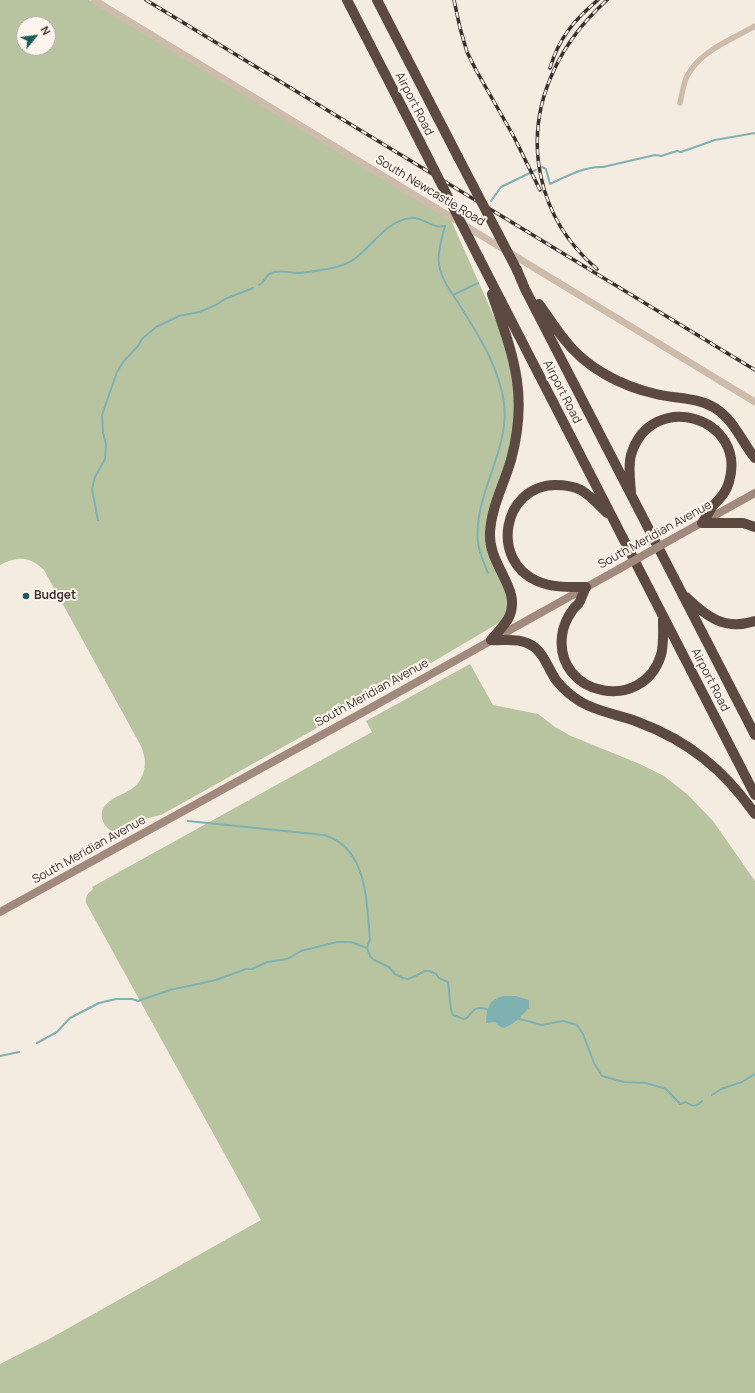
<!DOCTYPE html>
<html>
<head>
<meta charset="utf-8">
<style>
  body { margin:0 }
  #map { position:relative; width:755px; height:1393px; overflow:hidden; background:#f4ebe1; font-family:Manrope,sans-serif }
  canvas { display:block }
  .north { position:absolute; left:16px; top:16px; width:40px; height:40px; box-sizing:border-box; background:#fbf5ee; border:1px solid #aea6a0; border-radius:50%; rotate:61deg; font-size:11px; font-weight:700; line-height:16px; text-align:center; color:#3b302b }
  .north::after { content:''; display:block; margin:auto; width:14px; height:18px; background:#1f5a5e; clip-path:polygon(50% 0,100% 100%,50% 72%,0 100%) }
</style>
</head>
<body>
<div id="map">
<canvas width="755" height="1393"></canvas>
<div class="north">N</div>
</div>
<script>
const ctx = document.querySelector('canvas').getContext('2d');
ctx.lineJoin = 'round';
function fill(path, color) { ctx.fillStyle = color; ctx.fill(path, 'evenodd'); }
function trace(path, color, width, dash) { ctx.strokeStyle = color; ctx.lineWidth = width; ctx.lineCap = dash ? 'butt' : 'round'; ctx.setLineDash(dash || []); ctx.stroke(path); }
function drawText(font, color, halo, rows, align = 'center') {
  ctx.font = font + ' Manrope,sans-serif'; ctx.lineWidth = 4; ctx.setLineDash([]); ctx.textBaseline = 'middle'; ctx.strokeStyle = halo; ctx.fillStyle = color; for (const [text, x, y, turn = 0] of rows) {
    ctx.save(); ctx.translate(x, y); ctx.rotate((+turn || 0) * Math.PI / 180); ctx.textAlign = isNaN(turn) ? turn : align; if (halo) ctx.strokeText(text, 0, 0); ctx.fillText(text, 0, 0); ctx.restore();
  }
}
fill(new Path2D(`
  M0 0H89L451 220 495 319 502 331 515 391 513 439 487 524 510 602 502 621 387 689 161 815C155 816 148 818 143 820 136 824 128 830 121 832 107 834 97 818 104 807 110 798 122 795 130 790 146 780 148 762 141 746L44 570C29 556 18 556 0 565ZM24 24H48V48H24Z
  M470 664 493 705 538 714 555 727 571 736 640 764 664 776 687 794 713 821 755 881V1393H0V1364L49 1339 261 1220 86 903C85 896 88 893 93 889L92 887 372 732 366 721Z`), '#b8c4a0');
fill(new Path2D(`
  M504 996H516L529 1000V1008C521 1016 516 1023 504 1028L499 1026 495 1022 486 1023C487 1008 488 1000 504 996Z`), '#7fb0b2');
trace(new Path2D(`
  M542 167 546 169 550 184C567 176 585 166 603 167L655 155 661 156 677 151 681 152 715 140 755 133
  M491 201 501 187 536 170
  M259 285C265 282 266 275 271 273 279 269 290 273 299 273 314 271 329 270 343 265 368 256 380 223 410 218 419 216 427 224 436 226 438 227 442 226 445 226 442 238 437 252 439 264 441 279 451 292 459 304 478 335 499 366 504 403 510 451 473 495 478 542 479 553 484 563 488 573
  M453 295 478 283
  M98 520 92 489 95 477 105 459 106 445 103 432 102 415 117 372 123 362 138 346 142 339 156 327 179 316 199 312 216 305 225 299 253 288
  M188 821 324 835C368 848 366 901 370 939L367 948
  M516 1018 542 1025 563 1021 577 1025 583 1034 594 1063 602 1076 624 1082 646 1083 666 1089 680 1104 686 1102C693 1107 696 1107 702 1101
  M37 1043 57 1032 70 1018 99 1003 116 999H132L138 1001 170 990 216 980 246 969H252L267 962 287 959 301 951 337 942H351L367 948 370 956 374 960 389 967 395 974 403 978 408 979 415 976 425 971H430L436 974 439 978 448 982C449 988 450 1011 453 1015L464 1019 467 1018C474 1009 477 1005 489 1010
  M0 1056 19 1052
  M712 1095 721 1089 742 1082 755 1074`), '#7fb0b2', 2);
trace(new Path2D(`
  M680 103C682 94 683 85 687 76 700 51 731 40 755 26`), '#cdbbac', 5.5);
trace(new Path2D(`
  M94 0 755 402`), '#cdbbac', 7);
trace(new Path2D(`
  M674 538 755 493
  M0 912 358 715 619 569`), '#a18a7d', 8);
trace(new Path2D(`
  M347 0 420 142
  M377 0 458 157
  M479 258 755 795
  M517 270 525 289 755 735
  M539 304C547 315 555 328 564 339 586 368 621 386 656 394 676 399 697 397 715 408 735 421 741 441 755 458
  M631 492C630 480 628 467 631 455 651 388 748 417 729 482 726 493 719 499 712 507 709 512 706 518 702 523
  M607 513C599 505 591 496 581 490 573 486 564 485 555 485 502 486 490 561 537 581 553 588 570 587 586 587 584 591 582 597 580 601 579 604 576 606 574 608 568 616 563 626 562 636 555 696 643 714 661 655 664 644 663 631 663 619
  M702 523H743L755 527
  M686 597C707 617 725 631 755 621
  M491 640C496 634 503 627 508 619 524 590 488 566 490 533 491 508 504 484 511 460 529 394 513 355 492 294
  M491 640C502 641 516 638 527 643 543 649 547 667 556 680 563 689 571 696 581 702 598 712 620 715 638 722 689 741 724 770 755 814`), '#5c4a42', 10);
const rail = new Path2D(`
  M146 0 755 370
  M454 0 460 28 467 52 476 70 514 137 540 190
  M550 68C559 38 574 20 598 0
  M597 269C538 219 521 140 554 70 566 44 586 19 607 0`);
trace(rail, '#3b302b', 3.5);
trace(rail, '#fbf5ee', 2, [6]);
trace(new Path2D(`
  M619 569 674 538`), '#a18a7d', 8);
trace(new Path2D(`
  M420 142 479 258
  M458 157 517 270`), '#5c4a42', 10);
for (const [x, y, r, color] of [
  [26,596,4,"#1f5a5e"]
]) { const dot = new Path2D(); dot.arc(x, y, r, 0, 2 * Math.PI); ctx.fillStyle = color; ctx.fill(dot); trace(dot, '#fbf5ee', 1.5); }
drawText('12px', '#3b302b', '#fbf5ee', [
  ["Airport Road",414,104,63],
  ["South Newcastle Road",430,191,31],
  ["Airport Road",562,392,63],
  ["South Meridian Avenue",655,535,-29],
  ["Airport Road",710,680,63],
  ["South Meridian Avenue",372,693,-29],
  ["South Meridian Avenue",89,850,-29]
]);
drawText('bold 12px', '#3b302b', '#fbf5ee', [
  ["Budget",34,596]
], 'left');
</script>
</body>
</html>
